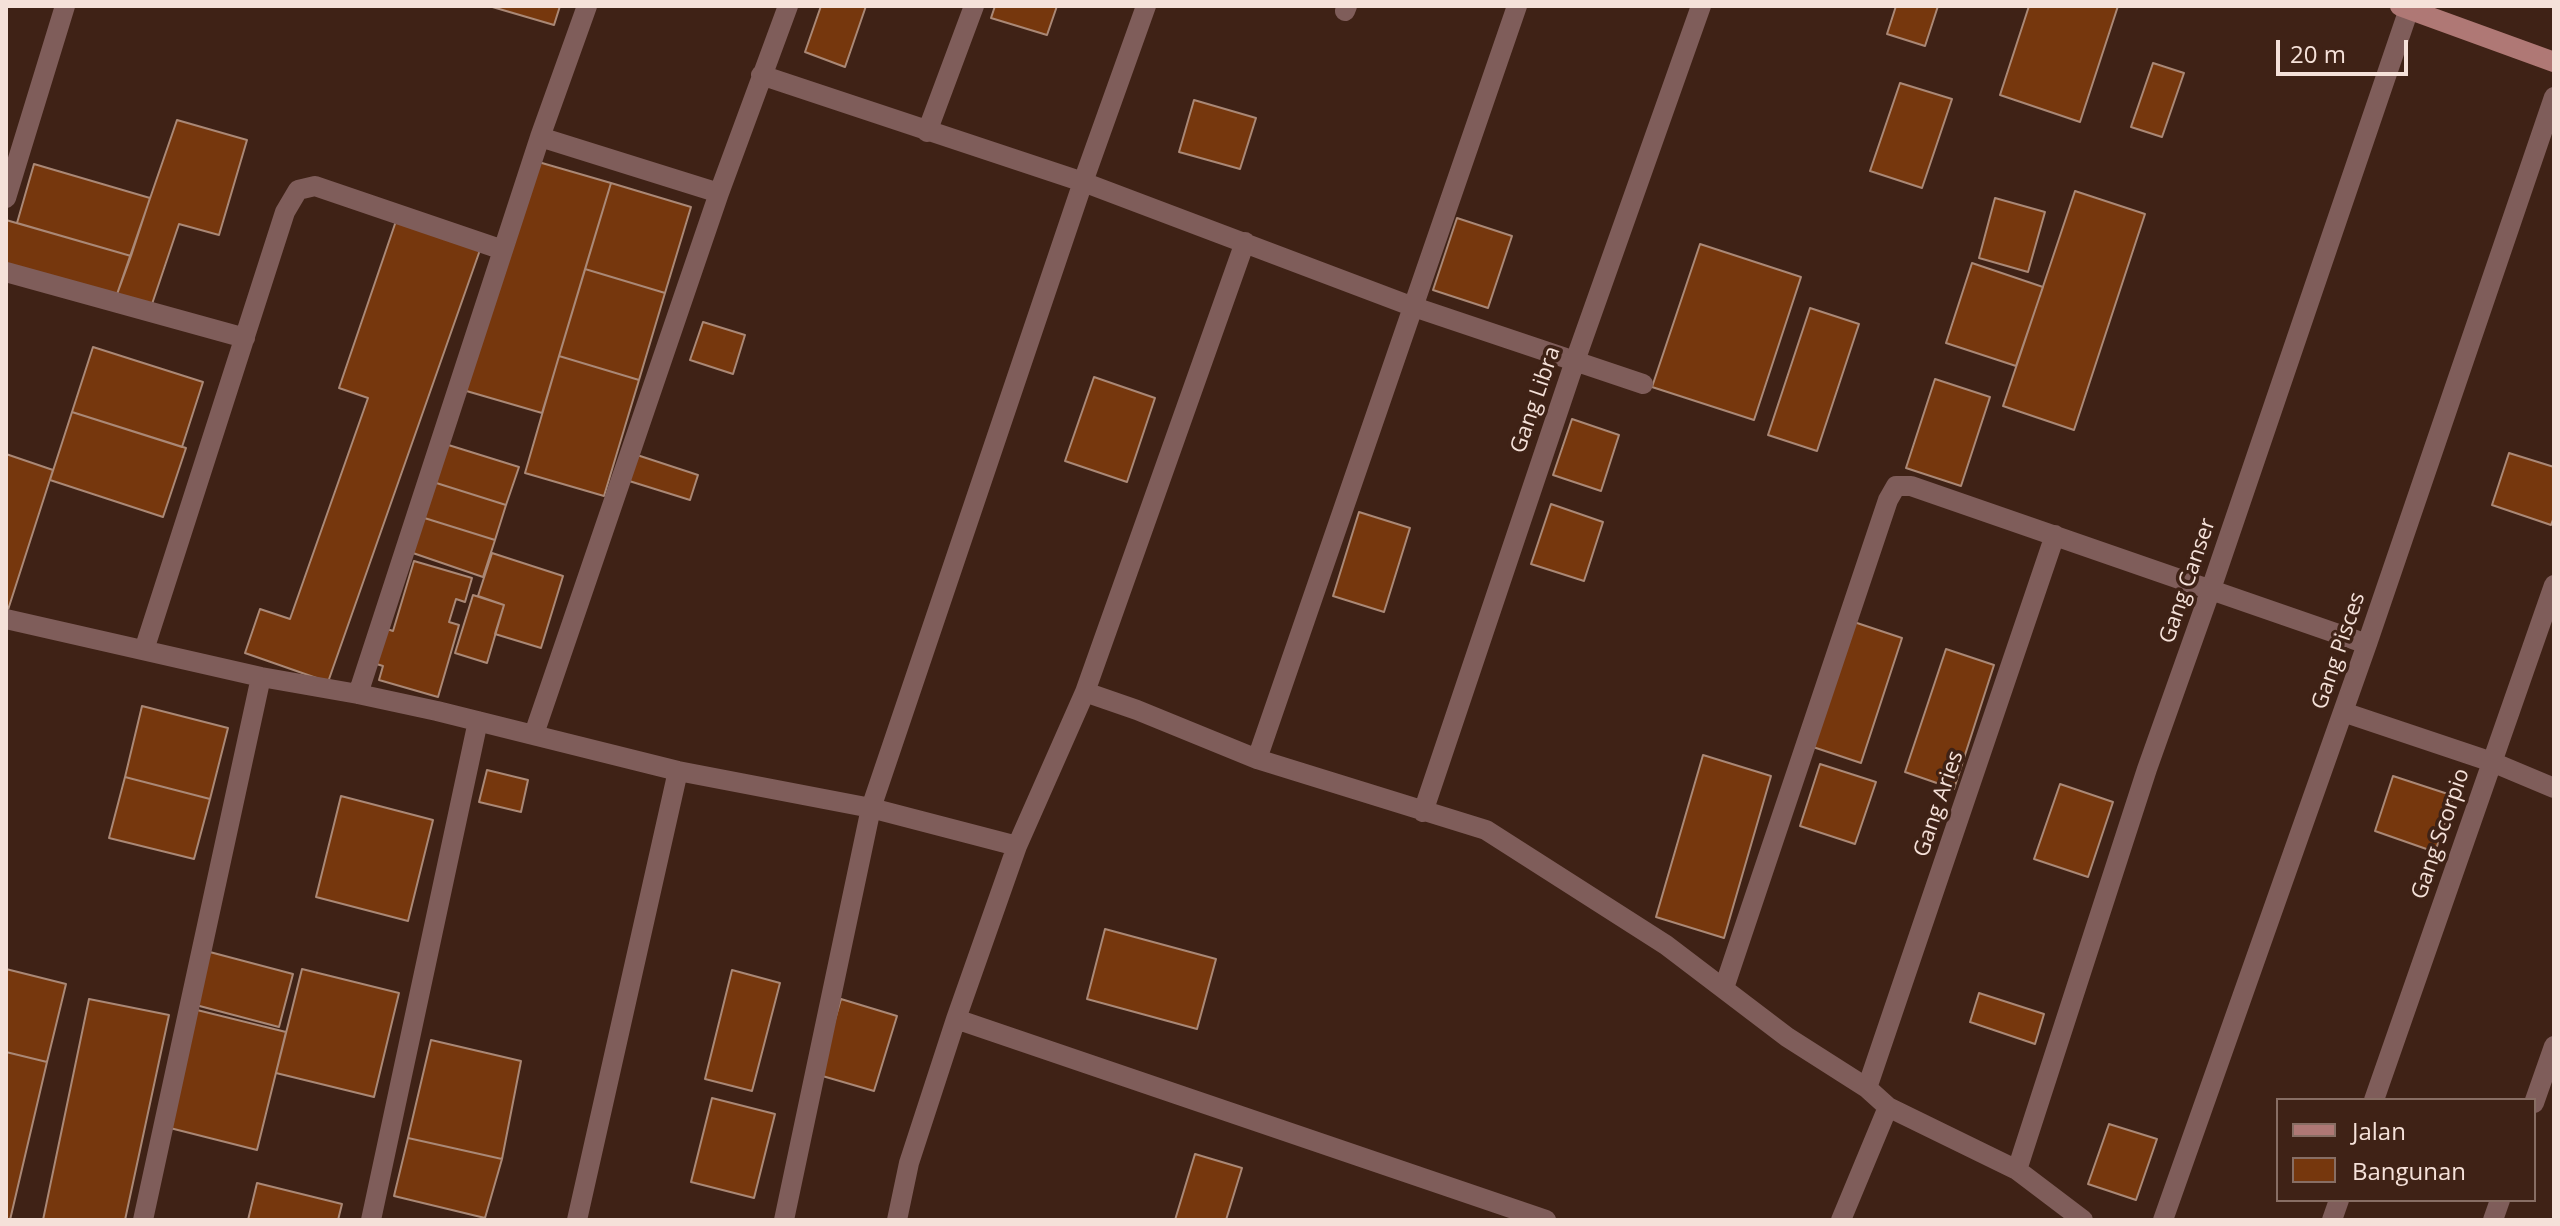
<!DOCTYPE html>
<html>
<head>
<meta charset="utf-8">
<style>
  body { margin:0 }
  #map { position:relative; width:2560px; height:1226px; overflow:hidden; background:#3f2216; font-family:"Open Sans",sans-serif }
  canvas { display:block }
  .frame { position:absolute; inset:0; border:8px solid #f5e1d9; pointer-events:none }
  .legend { position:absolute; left:2276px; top:1098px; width:260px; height:104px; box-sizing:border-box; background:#3f2216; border:2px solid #886e64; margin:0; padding:10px 14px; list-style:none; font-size:24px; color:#f5e1d9 }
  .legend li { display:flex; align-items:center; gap:16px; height:40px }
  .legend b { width:40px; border:2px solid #886e64 }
  .scale { position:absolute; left:2276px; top:40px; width:132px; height:36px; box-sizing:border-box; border:4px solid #f5e1d9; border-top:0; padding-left:10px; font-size:24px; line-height:28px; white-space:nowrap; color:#f5e1d9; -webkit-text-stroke:6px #3f2216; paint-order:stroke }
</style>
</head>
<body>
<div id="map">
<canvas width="2560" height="1226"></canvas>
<div class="frame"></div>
<ul class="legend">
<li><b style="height:10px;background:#af7875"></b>Jalan</li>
<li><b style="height:22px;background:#76370d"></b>Bangunan</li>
</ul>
<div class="scale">20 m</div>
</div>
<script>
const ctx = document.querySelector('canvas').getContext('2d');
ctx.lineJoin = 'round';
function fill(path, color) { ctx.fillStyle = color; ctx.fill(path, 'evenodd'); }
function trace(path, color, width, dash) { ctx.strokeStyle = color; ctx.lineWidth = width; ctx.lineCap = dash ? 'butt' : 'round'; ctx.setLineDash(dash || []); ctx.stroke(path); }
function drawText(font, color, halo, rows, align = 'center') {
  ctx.font = font + ' "Open Sans",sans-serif'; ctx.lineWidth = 7; ctx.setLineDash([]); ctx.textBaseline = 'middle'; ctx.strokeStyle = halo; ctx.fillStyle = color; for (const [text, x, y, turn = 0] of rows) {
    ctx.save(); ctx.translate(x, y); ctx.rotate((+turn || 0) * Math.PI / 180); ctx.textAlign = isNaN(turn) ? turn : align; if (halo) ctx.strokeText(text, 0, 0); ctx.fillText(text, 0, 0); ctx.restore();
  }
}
const building = new Path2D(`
  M489 6H560L554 25Z
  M821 6H866L845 67 805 52Z
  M995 6H1057L1047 35 991 18Z
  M1896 6H1938L1925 46 1887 34Z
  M2029 6H2118L2080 122 2000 95Z
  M2153 63 2184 73 2162 137 2131 127Z
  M1900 83 1952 99 1922 188 1870 171Z
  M1194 100 1256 118 1240 169 1179 152Z
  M177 120 247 140 219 235 179 224 151 307 116 297Z
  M535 161 611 183 542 413 463 390Z
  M34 164 150 198 131 256 17 223Z
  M611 183 691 207 665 293 585 269Z
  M2075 191 2145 214 2074 430 2003 406Z
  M1995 198 2045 212 2028 272 1979 258Z
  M1457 218 1512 236 1488 308 1433 290Z
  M6 220 131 256 116 297 6 266Z
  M396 221 480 250 328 682 245 653 260 609 290 619 368 398 339 388Z
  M1700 244 1801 277 1754 420 1652 387Z
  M1972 263 2043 287 2016 366 1946 343Z
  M585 269 665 293 639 380 559 356Z
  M1810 308 1859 324 1817 451 1768 435Z
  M703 322 745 335 733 374 690 360Z
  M93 347 203 382 182 447 72 412Z
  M559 356 639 380 604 496 525 473Z
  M1094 377 1155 398 1127 482 1065 461Z
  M1935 379 1990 397 1961 486 1906 468Z
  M72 412 186 448 163 517 50 480Z
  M1572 419 1619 435 1601 491 1553 475Z
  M442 443 519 467 506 505 430 481Z
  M2509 453 2554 467V517L2551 525 2492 505Z
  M6 454 53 470 6 616Z
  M634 454 698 475 690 500 626 480Z
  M430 481 506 505 495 540 418 516Z
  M1551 504 1603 522 1584 581 1531 564Z
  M1359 512 1410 528 1384 612 1333 596Z
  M418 516 495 540 483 577 407 551Z
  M492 553 563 576 541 648 495 634 504 605 478 596Z
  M414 561 472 578 465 602 456 599 449 622 459 625 438 697 379 680 383 666 370 662 381 627 393 631Z
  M473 595 504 605 487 663 455 653Z
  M1851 621 1902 638 1861 763 1810 746Z
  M1946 649 1994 665 1954 789 1905 772Z
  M142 706 228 728 210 799 125 777Z
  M1703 755 1771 776 1724 938 1656 917Z
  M1820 764 1876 782 1855 844 1800 826Z
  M487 770 528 780 521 812 479 802Z
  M2393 776 2454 796 2435 852 2375 831Z
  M125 777 210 799 194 859 109 838Z
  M2060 784 2113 802 2088 877 2034 859Z
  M341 796 433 820 408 921 316 897Z
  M1105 929 1216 959 1197 1029 1087 999Z
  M206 951 293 974 279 1027 192 1004Z
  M6 969 66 984 47 1062 6 1052Z
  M302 969 399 993 374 1097 276 1073Z
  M732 970 780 983 752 1091 705 1079Z
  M1979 993 2044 1014 2035 1044 1970 1022Z
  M89 999 169 1015 125 1220H43Z
  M841 999 897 1016 874 1091 819 1075Z
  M193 1009 286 1032 257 1150 166 1127Z
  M431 1040 521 1061 502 1159 408 1138Z
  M6 1052 47 1062 10 1220H6Z
  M712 1098 775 1114 754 1198 691 1182Z
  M2109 1124 2157 1139 2136 1200 2088 1184Z
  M408 1138 502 1159 485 1218 394 1196Z
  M1195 1154 1242 1168 1226 1220H1175Z
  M257 1183 342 1204 338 1220H248Z`);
fill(building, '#76370d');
trace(building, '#aa8876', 2);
trace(new Path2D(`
  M1517 6 1257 759 1137 710 1085 692 1017 846 956 1019 1546 1220
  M1345 11 1347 6
  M761 75 1083 182 1411 306 1643 384
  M927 132 974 6
  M540 137 719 193
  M6 198 65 6
  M6 272 245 338
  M6 619 261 677 358 694 437 711 678 771 871 808 1017 846
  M144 650 285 212 298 190 315 186 503 250
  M1085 692 1245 242
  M358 694 540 137 587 6
  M2343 712 2492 762 2554 788
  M534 734 719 193 788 6
  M1257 759 1486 830 1666 945 1787 1037 1867 1088 1888 1107 2017 1170 2083 1220
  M1423 812 1575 361 1701 6
  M1724 988 1888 500 1896 486H1911L2367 644
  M1867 1088 2055 535
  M2374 1100 2554 585
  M2534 1103 2554 1046
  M2017 1170 2147 769 2211 589 2409 9
  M143 1220 261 677
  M371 1220 478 721
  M577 1220 678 771
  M784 1220 871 808 1083 182 1146 6
  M897 1220 909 1163 956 1019
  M1841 1220 1888 1107
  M2163 1220 2367 644 2554 97
  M2332 1220 2339 1200
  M2493 1220 2500 1200`), '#7f5d5a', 20);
trace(new Path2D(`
  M2400 6 2554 62`), '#af7875', 20);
drawText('22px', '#f5e1d9', '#3f2216', [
  ["Gang Libra",1536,400,-71],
  ["Gang Canser",2188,581,-71],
  ["Gang Pisces",2339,651,-71],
  ["Gang Aries",1939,804,-71],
  ["Gang Scorpio",2441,834,-71]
]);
</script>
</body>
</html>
